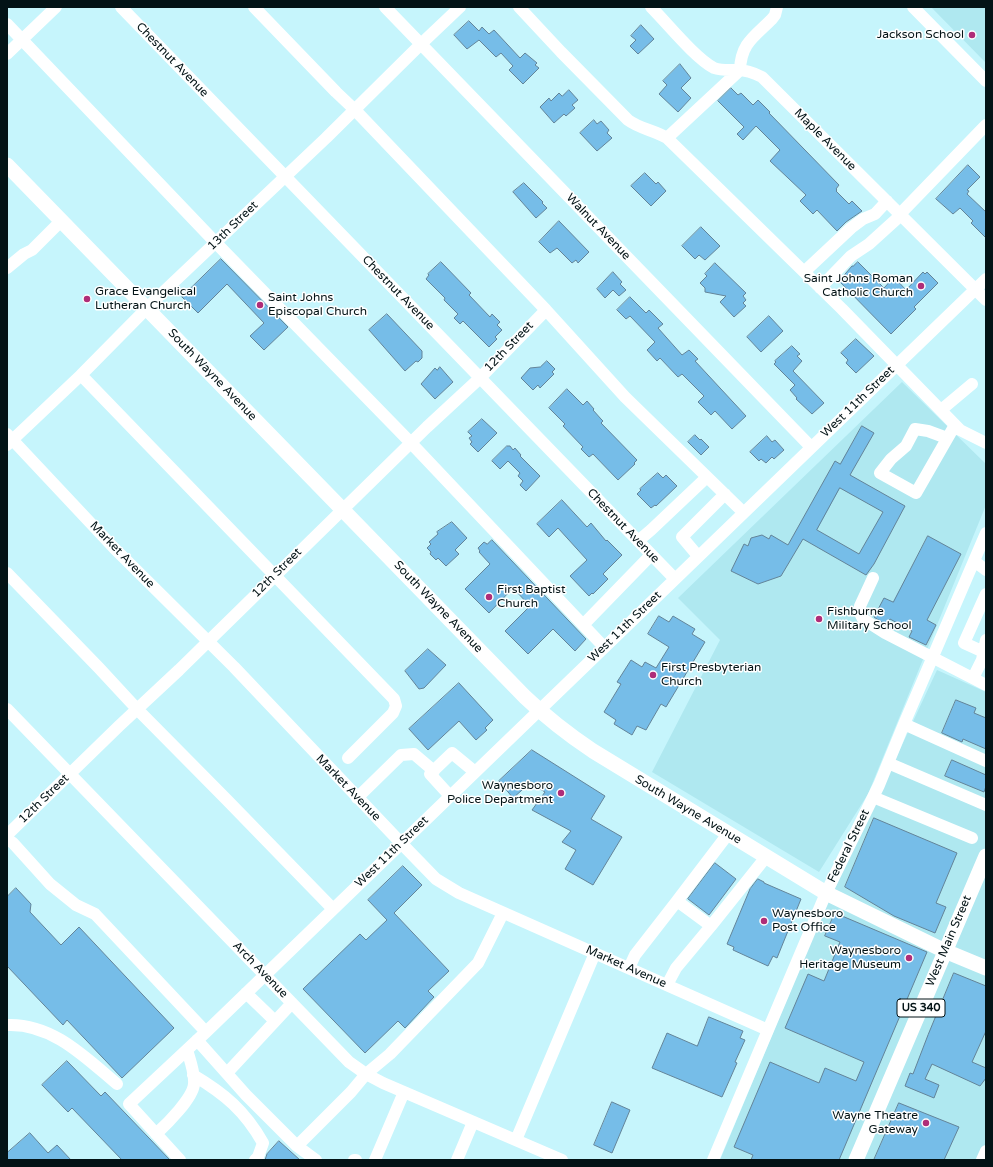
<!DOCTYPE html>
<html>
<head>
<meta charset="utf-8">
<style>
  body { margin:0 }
  #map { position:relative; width:993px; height:1167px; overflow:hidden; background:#c6f5fc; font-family:"Varela Round",sans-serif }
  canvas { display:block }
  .frame { position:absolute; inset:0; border:8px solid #031316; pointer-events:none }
</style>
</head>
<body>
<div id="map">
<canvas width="993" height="1167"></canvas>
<div class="frame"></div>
</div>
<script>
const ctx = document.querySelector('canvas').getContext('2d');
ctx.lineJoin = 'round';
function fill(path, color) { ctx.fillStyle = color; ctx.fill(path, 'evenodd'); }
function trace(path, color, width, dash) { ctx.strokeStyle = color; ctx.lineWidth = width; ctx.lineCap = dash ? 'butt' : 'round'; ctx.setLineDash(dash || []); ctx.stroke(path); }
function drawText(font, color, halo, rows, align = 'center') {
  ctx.font = font + ' "Varela Round",sans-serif'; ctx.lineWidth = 3; ctx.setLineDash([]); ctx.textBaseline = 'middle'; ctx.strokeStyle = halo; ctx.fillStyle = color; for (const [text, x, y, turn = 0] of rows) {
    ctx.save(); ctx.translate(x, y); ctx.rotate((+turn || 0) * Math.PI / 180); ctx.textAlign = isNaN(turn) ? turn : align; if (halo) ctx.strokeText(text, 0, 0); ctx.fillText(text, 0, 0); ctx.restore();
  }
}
fill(new Path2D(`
  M931 7H986V63Z
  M902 382 986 464V505L868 794 819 872 652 772 720 640 678 598Z
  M937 670 986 692V1160H720L818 925Z`), '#afe8f0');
const building = new Path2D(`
  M469 21 479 31 482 27 489 34 494 30 520 58 525 53 537 63 535 65 539 68 523 84 509 70 513 66 501 53 496 57 479 40 467 49 454 35Z
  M641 25 654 39 638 54 630 46 636 40 631 36Z
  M680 64 691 78 681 88 691 98 678 112 659 94 667 85 663 81Z
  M731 88 738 95 741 93 753 105 758 100 770 112 769 113 839 185 836 189 837 190 836 191 849 204 852 201 862 211 846 222 837 231 817 210 813 214 800 201 806 195 770 161 780 150 756 126 743 140 737 134 744 127 718 101Z
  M569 90 578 100 572 105 575 108 566 116 564 114 554 123 540 107 549 98 551 101 559 93 562 96Z
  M594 120 597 124 601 121 609 130 607 133 612 138 597 151 580 133Z
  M968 165 980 177 967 190 969 191 967 194 986 212V238L971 223 973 221 960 208 953 214 936 199Z
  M645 173 656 184 658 182 666 191 651 206 631 186Z
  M524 183 543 202 542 203 547 208 536 218 513 192Z
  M559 221 589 252 578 263 576 260 572 263 557 248 550 253 539 242Z
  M701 227 720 246 705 260 699 255 695 259 682 246Z
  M221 259 288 327 264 350 250 336 264 323 227 284 198 313 182 297Z
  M441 262 471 293 469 295 490 317 492 314 500 322 497 325 502 330 495 337 497 339 489 347 463 321 460 324 454 318 458 314 444 300 445 298 426 279 429 275 428 274Z
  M858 262 884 288 894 277 906 290 923 272 925 274 927 272 938 283 914 307 916 309 891 334 839 281 852 266H853Z
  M715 263 746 293 743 296 746 300 743 303 746 306 734 317 720 302 726 296 705 292V288L700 283 707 276 705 274Z
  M613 272 622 282 620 284 626 290 619 296 613 290 605 298 597 289Z
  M630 297 646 313 649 310 663 324 658 328 682 355 689 350 698 359 695 361 746 416 732 429 715 411 711 415 698 402 704 396 682 374 678 377 660 358 657 361 647 350 655 342 630 316 626 319 617 310Z
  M387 314 422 351V358L418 362 416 361 405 371 369 330Z
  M769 316 783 331 761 352 747 337Z
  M856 339 874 356 856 373 846 363 848 360 841 353Z
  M792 346 800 354 797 356 802 361 793 371 824 403 812 414 796 399 797 398 790 390 795 385 774 364 776 362 775 361Z
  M547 361 555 369 552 372 554 374 540 388 538 385 533 390 521 378 530 368 540 367Z
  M440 367 453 382 435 399 421 384 435 368 437 370Z
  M567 389 583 405 587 401 594 409 593 410 601 419 603 421 601 423 637 460 634 463 635 464 618 480 593 454 589 457 581 449 583 447 563 426 565 424 549 408Z
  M482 419 497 433 478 452 470 444 472 442 469 438 472 436 468 432Z
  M862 426 874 433 850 475 905 506 874 564 866 575 803 539 781 576 758 584 731 571 744 544 748 546 751 538 762 535 769 539 771 535 788 545 835 461 840 464ZM840 488 883 512 859 554 817 530Z
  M695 435 700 440 701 439 709 447 701 455 688 442Z
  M767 436 772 442 775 440 784 450 774 459 772 457 766 463 761 459 759 461 750 452Z
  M507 446H510L513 450 515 448 521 455 520 456 540 476 526 491 520 485 523 481 518 476 520 473 508 461 500 469 492 461Z
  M658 473 663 478 666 475 677 486 656 506 655 505 651 508 637 494 641 490 640 489Z
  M562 500 587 527 591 523 606 541 607 540 622 555 603 574 608 579 593 594 592 593 589 596 570 576 587 560 558 528 549 537 537 524Z
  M452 522 467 538 455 550 459 554 446 566 438 558 436 560 430 554 431 552 427 548 431 544 429 542 438 534 437 532Z
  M928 536 961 554 927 620 936 625 926 645 909 637 912 631 890 619 886 625 874 617 884 598 893 602Z
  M492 540 586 639 575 651 553 629 528 654 505 631 530 606 513 588 489 613 465 589 490 564 479 552 480 551 478 548 484 542 487 544Z
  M659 616 669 622 673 616 695 629 692 634 705 642 666 707 661 704 646 730 637 726 632 735 614 724 616 720 604 712 621 684 617 682 631 660 642 667 645 662 656 668 669 647 648 634Z
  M428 649 446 665 424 688 419 689 405 671Z
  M459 683 493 720 485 728 487 730 476 740 459 721 428 750 409 729Z
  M956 700 976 708 974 713 986 718V749L963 739 962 742 942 733Z
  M532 750 605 796 591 819 622 837 593 885 565 869 576 850 562 842 571 831 532 810 545 792 530 783 513 798 499 781Z
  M952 760 986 775V786L984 792 945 776Z
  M874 818 957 853 936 903 946 907 935 933 894 916 845 887Z
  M715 863 736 879 709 915 688 899Z
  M403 866 422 885 394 913 449 971 428 991 434 997 405 1028 398 1021 365 1053 303 989 360 934 366 940 387 920 368 900Z
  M758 879 764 882V883L801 899 777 958 773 956 768 966 733 950 734 947 727 944 750 889Z
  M16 888 31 904 30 912 61 945 79 927 174 1028 122 1078 67 1020 63 1025 7 966V897Z
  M835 913 927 952 839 1160H751L753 1155 734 1147 770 1062 819 1083 825 1068 856 1081 864 1062 785 1028 808 974 824 981 840 942 825 936Z
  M954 973 986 986V1031L972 1062 986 1068V1078L980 1086 932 1064 925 1079 939 1085 934 1098 905 1086 910 1073 913 1074 928 1035Z
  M709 1017 743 1031 740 1038 745 1040 735 1062 737 1063 722 1097 652 1068 667 1033 697 1046Z
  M67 1061 101 1096 105 1092 170 1160H122L72 1108 68 1112 42 1085Z
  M612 1102 630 1110 612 1153 594 1145Z
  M899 1103 959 1127 944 1160H874Z
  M30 1133 48 1153 57 1145 71 1160H7V1153Z
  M279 1141 300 1160H265L267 1154Z`);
fill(building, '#76bde8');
trace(building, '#638499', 1);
trace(new Path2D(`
  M121 7 675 579
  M254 7 336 92 355 110 546 310 625 397 743 512
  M385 7 811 447
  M519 7 561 52 628 120C640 129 654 130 667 138L842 309 960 430 986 443
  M651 7C667 23 695 58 714 68 722 71 730 70 738 70 747 70 754 73 762 77L986 300
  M913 7 986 81
  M7 24 216 243 411 443 604 647
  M7 54 56 7
  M667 138 740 70C741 43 754 37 772 19L775 15 777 7
  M900 214 986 125
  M7 268 24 254 32 250 61 221
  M804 272 851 228 863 219 875 214 887 201
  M820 288 851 256 869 244 901 215
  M81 375 394 699 396 706 393 713 348 758
  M941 410 972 384
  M7 434 114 548 234 667 401 843 436 879 459 893 768 1030
  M947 438 928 431 915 429 906 446 891 459 880 473 916 493 955 425
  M7 445 81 375 158 297 326 138 421 44 460 7
  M638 541 651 530 707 477
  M698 556 682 537 725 494
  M974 561 986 570
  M7 573 99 668 137 709 227 800 333 909
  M873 578 860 606V613L863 619 885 633 986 685
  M986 594 964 643 986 653
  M583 625 651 555
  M973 678 982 660 986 640
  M7 709 349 1062 366 1074 383 1083 562 1160
  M904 724 986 761
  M888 763 986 805
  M450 796 430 774 452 753 475 772
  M873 797 972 838
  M357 798 401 755 414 754 434 771
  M728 834 677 901 711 926 766 857
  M7 835 119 726 179 670 427 427 480 378 546 310
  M7 839 13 843 50 884 76 905 95 914 206 1032
  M629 968 635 955 677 901
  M667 985 676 968 711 926
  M246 993 275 1021
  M7 1025C52 1023 85 1057 117 1084
  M197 1040 246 1095 297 1146 316 1160
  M227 1073 292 1003
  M193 1075C225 1094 245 1111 263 1143L258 1157 255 1160
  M156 1134C167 1124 193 1098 194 1084 195 1073 190 1060 187 1050
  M516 1140 595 953
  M297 1146 351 1092 366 1074 390 1054 478 963 503 913
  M180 1160 129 1104 206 1032 986 279
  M354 1160H356
  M375 1160 404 1092
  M457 1160 473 1122
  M713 1160 826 893 879 785 904 724 986 533
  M982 1160 986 1151`), '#fff', 12);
trace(new Path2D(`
  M7 165 525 697C546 717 569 735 593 751L826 893 945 951 986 968
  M856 1160 986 856`), '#fff', 15);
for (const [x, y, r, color] of [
  [972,35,4,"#af2d78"],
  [921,286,4,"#af2d78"],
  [87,299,4,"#af2d78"],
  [260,305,4,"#af2d78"],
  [489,597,4,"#af2d78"],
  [819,619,4,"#af2d78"],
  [653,675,4,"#af2d78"],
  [561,793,4,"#af2d78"],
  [764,921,4,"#af2d78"],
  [909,958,4,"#af2d78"],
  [926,1123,4,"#af2d78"]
]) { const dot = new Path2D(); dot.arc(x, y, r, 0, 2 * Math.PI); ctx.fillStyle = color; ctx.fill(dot); trace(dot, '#fff', 1.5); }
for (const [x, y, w] of [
  [921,1008,48]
]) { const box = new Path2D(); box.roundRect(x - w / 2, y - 9, w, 18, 3); ctx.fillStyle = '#fff'; ctx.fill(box); trace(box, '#031316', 1); }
drawText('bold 11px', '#031316', null, [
  ["US 340",921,1008]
]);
drawText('12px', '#031316', '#fff', [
  ["Jackson School",964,35,"right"],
  ["Saint Johns Roman",913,279,"right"],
  ["Catholic Church",913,293,"right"],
  ["Grace Evangelical",95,292],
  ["Lutheran Church",95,306],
  ["Saint Johns",268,298],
  ["Episcopal Church",268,312],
  ["First Baptist",497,590],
  ["Church",497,604],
  ["Fishburne",827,612],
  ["Military School",827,626],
  ["First Presbyterian",661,668],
  ["Church",661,682],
  ["Waynesboro",553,786,"right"],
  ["Police Department",553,800,"right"],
  ["Waynesboro",772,914],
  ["Post Office",772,928],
  ["Waynesboro",901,951,"right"],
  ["Heritage Museum",901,965,"right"],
  ["Wayne Theatre",918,1116,"right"],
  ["Gateway",918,1130,"right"]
], 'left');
drawText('12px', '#031316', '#fff', [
  ["Chestnut Avenue",172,60,46],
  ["Maple Avenue",825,140,45],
  ["13th Street",233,226,-44],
  ["Walnut Avenue",598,227,46],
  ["Chestnut Avenue",398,293,46],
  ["12th Street",509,347,-46],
  ["South Wayne Avenue",212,375,46],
  ["West 11th Street",858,402,-44],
  ["Chestnut Avenue",623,526,46],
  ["Market Avenue",122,555,46],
  ["12th Street",277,573,-45],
  ["South Wayne Avenue",438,607,46],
  ["West 11th Street",625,627,-44],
  ["Market Avenue",348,788,46],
  ["12th Street",44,799,-44],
  ["South Wayne Avenue",688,810,31],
  ["Federal Street",849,846,-64],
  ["West 11th Street",392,852,-44],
  ["West Main Street",949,941,-67],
  ["Market Avenue",626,967,24],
  ["Arch Avenue",260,970,46]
]);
</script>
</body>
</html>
